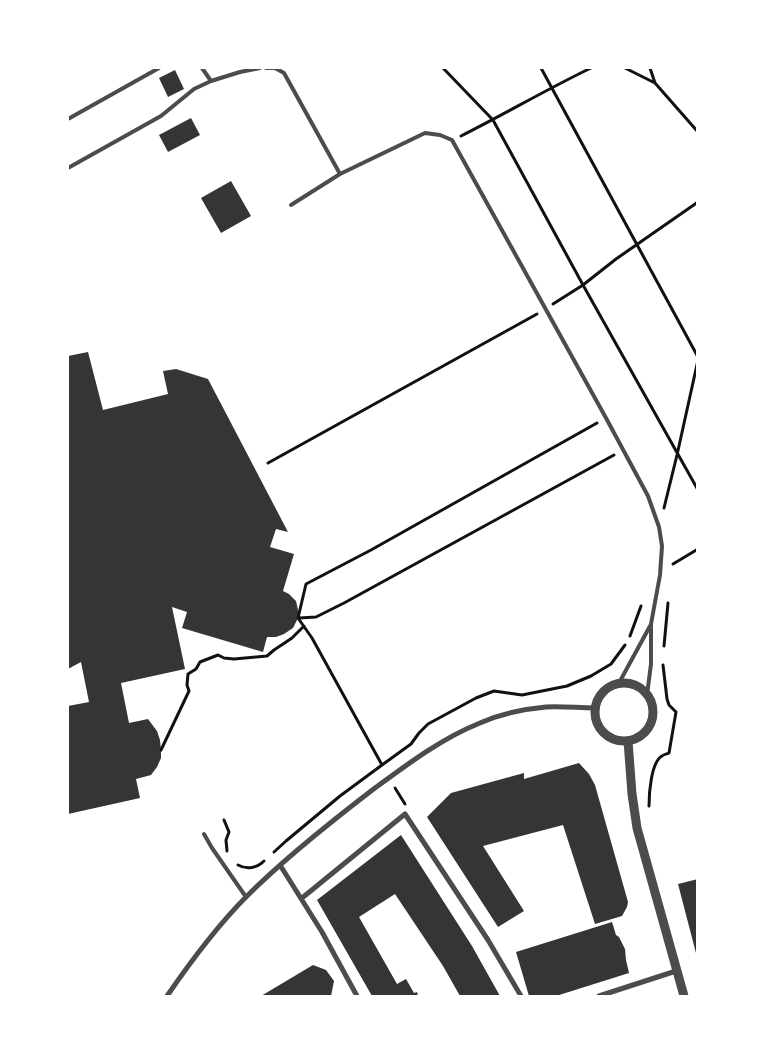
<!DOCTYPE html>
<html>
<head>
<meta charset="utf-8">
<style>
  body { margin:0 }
  #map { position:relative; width:765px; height:1064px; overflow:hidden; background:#fff; font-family:Poppins,sans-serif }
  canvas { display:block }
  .frame { position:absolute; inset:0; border:69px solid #fff; pointer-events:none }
</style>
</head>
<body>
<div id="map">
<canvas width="765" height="1064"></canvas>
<div class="frame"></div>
</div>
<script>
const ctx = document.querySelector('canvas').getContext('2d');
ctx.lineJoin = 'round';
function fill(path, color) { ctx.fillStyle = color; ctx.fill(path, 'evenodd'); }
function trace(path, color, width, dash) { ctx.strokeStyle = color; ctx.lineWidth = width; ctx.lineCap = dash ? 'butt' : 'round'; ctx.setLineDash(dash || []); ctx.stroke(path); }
fill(new Path2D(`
  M175 70 184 89 168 97 159 78Z
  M191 118 200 135 168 152 159 135Z
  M231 181 251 216 221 233 201 198Z
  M88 352 103 410 168 394 163 371 176 369 208 379 288 532 276 529 270 547 294 554 283 591 289 594 296 601 298 610V618L293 628 284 634 276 637H267L263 652 182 628 187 612 172 607 185 669 121 683 129 723 148 719 157 731 160 740 161 750V758L157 767 151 775 136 779 140 798 68 814V706L89 702 81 662 68 669V356Z
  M579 763 589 774 595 785 628 902 627 907 622 916 595 924 563 825 483 846 524 911 498 927 427 817 451 793 524 773V779Z
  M401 835 472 946 500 996H460L443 966 395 894 359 917 397 984 406 979 414 993 417 992 418 996H372L317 900Z
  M698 879V957H697L678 884Z
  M612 922 616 935 619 937 625 949 626 960 629 973 556 996H529L516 952Z
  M313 965 326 970 334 981 331 996H261Z`), '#353535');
trace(new Path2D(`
  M443 68 493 120 583 285 698 490
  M541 68 698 357
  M625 68 655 83 698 132
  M650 68 655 83
  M461 136C505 114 547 89 591 68
  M553 304 583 285 616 259 698 202
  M268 463 537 314
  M664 508 677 455 698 360
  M673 564 698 549
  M299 618 316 617 344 603 614 455
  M630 636 641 606
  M664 646 668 603
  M161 750 189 691 187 685 188 674 196 669 200 662 218 655 224 658 234 659 267 656 274 650 292 638 304 626
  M382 765 312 638 298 618 306 584 371 550 597 423
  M395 788 405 804
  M649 806C649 794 651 762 662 756 664 754 667 754 669 753L676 712 669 705 667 699 663 665
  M224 820 229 832 226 840 227 851
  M274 852 286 841 340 796 382 765 411 744 419 733 428 724 476 698 494 691 522 695 567 686 591 676 611 664 625 645
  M238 865C247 870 257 868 264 861`), '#111', 3);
trace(new Path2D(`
  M202 68 211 81
  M266 68H275L284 73 340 174 425 133 440 135 452 140 606 418 648 496 659 527 662 546 660 575 651 624V664L647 695
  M68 119 159 68
  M68 168 161 116 194 89 211 81 240 72 260 68
  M291 205 340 174
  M619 683 650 626
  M204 834 212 848 246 897`), '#4c4c4c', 4);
trace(new Path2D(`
  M280 865 322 932 357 996
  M302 898 405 814 488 940 521 996
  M167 996C191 961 216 927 247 896 285 858 328 824 371 791 405 766 440 739 480 723 500 714 524 709 546 707 562 706 579 708 595 708
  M599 996 676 971`), '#4c4c4c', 5);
trace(new Path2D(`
  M595 712a29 29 0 1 1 58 0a29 29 0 1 1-58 0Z
  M628 741 632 794 637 828 684 996`), '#4c4c4c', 9);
</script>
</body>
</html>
